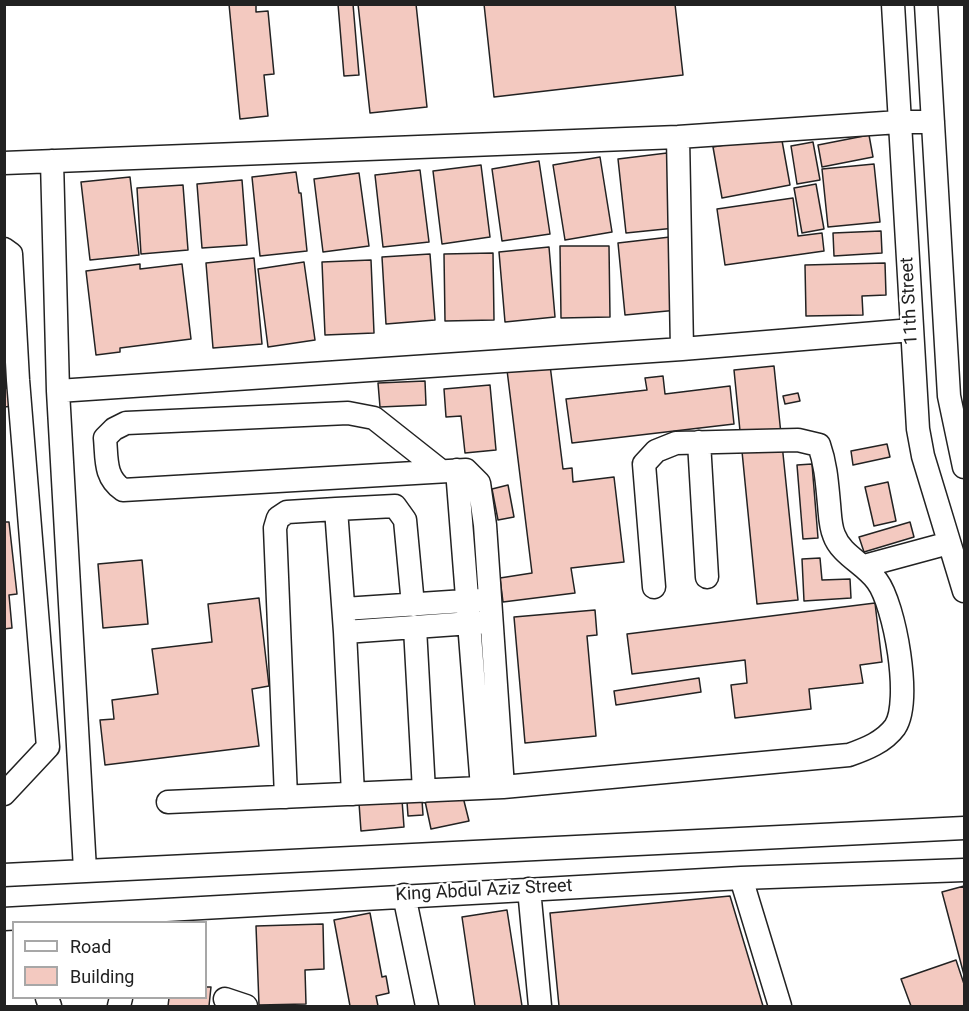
<!DOCTYPE html>
<html>
<head>
<meta charset="utf-8">
<style>
  body { margin:0 }
  #map { position:relative; width:969px; height:1011px; overflow:hidden; background:#fff; font-family:Roboto,sans-serif }
  canvas { display:block }
  .frame { position:absolute; inset:0; border:6px solid #222; pointer-events:none }
  .legend { position:absolute; left:12px; top:921px; width:195px; height:78px; box-sizing:border-box; background:#fff; border:2px solid #a7a7a7; margin:0; padding:8px 10px; list-style:none; font-size:18px; color:#222 }
  .legend li { display:flex; align-items:center; gap:12px; height:30px }
  .legend b { width:30px; border:2px solid #a7a7a7 }
</style>
</head>
<body>
<div id="map">
<canvas width="969" height="1011"></canvas>
<div class="frame"></div>
<ul class="legend">
<li><b style="height:8px;background:#fff"></b>Road</li>
<li><b style="height:16px;background:#f3c9c0"></b>Building</li>
</ul>
</div>
<script>
const ctx = document.querySelector('canvas').getContext('2d');
ctx.lineJoin = 'round';
function fill(path, color) { ctx.fillStyle = color; ctx.fill(path, 'evenodd'); }
function trace(path, color, width, dash) { ctx.strokeStyle = color; ctx.lineWidth = width; ctx.lineCap = dash ? 'butt' : 'round'; ctx.setLineDash(dash || []); ctx.stroke(path); }
function drawText(font, color, halo, rows, align = 'center') {
  ctx.font = font + ' Roboto,sans-serif'; ctx.lineWidth = 4.5; ctx.setLineDash([]); ctx.textBaseline = 'middle'; ctx.strokeStyle = halo; ctx.fillStyle = color; for (const [text, x, y, turn = 0] of rows) {
    ctx.save(); ctx.translate(x, y); ctx.rotate((+turn || 0) * Math.PI / 180); ctx.textAlign = isNaN(turn) ? turn : align; if (halo) ctx.strokeText(text, 0, 0); ctx.fillText(text, 0, 0); ctx.restore();
  }
}
const building = new Path2D(`
  M229 4H256V12L268 11 274 74 264 75 268 116 240 119Z
  M338 4H353L359 75 344 76Z
  M358 4H416L427 107 370 113Z
  M484 4H675L683 75 494 97Z
  M781 135 790 185 722 198 713 147Z
  M869 135 873 157 822 167 818 145Z
  M813 142 820 180 797 184 791 146Z
  M667 153 675 228 626 233 618 159Z
  M600 157 612 232 565 240 553 165Z
  M539 161 550 234 502 241 492 169Z
  M874 164 880 222 828 227 822 169Z
  M481 165 490 237 442 244 433 171Z
  M420 170 429 242 383 247 375 175Z
  M296 172 299 193H301L307 251 260 256 252 177Z
  M359 173 369 246 323 252 314 179Z
  M130 177 139 255 90 260 81 182Z
  M242 180 247 245 202 248 197 184Z
  M816 184 824 229 802 233 794 188Z
  M183 185 188 250 141 254 137 188Z
  M793 198 798 236 822 233 824 251 725 265 717 209Z
  M881 231 882 253 834 256 833 233Z
  M670 237 678 310 625 315 618 243Z
  M560 246H609L610 317 561 318Z
  M549 247 555 317 505 322 499 252Z
  M493 253 494 320 445 321 444 254Z
  M430 254 435 320 386 324 382 257Z
  M254 258 262 344 213 348 206 263Z
  M371 260 374 333 325 335 322 262Z
  M304 262 315 340 268 347 258 269Z
  M885 263 886 295 862 296 863 315 806 316 805 265Z
  M140 264V269L182 264 191 339 120 348V352L96 355 86 271Z
  M550 365 563 469 572 468 573 482 614 477 624 562 571 568 575 593 503 602 500 578 532 573 507 370Z
  M774 366 798 600 757 604 734 370Z
  M663 376 665 394 730 386 734 424 572 443 566 399 647 390 645 378Z
  M425 381 426 405 380 407 378 383Z
  M490 385 496 450 465 453 461 416 446 417 444 389Z
  M4 388H11L13 406 4 407Z
  M798 393 800 401 785 404 783 396Z
  M887 444 890 457 853 465 851 451Z
  M812 464 818 538 803 539 797 465Z
  M888 482 896 521 874 526 865 487Z
  M508 485 514 517 498 520 492 489Z
  M4 522H9L17 594 9 595 12 628 4 629Z
  M910 522 914 537 864 552 859 537Z
  M820 558 822 580 850 579 851 598 804 601 802 559Z
  M142 560 148 624 103 628 98 564Z
  M259 598 269 686 252 689 259 746 105 765 100 720 114 719 112 700 158 694 152 649 212 642 208 604Z
  M875 603 882 662 860 665 863 683 809 689 811 709 735 718 731 685 747 683 745 660 632 674 627 634Z
  M595 610 597 635 587 636 596 736 525 743 514 617Z
  M699 678 701 692 616 705 614 691Z
  M462 793 469 821 431 829 425 801Z
  M402 800 404 827 361 831 359 803Z
  M422 800 423 815 408 816 407 802Z
  M964 886V975L942 892Z
  M730 896 763 1006H559L550 913Z
  M507 910 522 1006H475L462 917Z
  M370 913 382 977 386 976 389 993 376 996 378 1006H350L334 920Z
  M323 924 324 969 305 970 306 1004 259 1005 256 926Z
  M956 960 964 984V1006H911L901 979Z
  M206 987H211L209 1006H168L169 998H206Z`);
fill(building, '#f3c9c0');
trace(building, '#222', 1.5);
const minor = new Path2D(`
  M893 4 918 429 923 456 964 591
  M926 4 949 396 964 467
  M678 137 682 349
  M52 161 58 391 85 870
  M4 163 678 137 899 122H933
  M4 249 11 254 18 380 48 747 4 794
  M58 391 682 349 912 330
  M699 442 707 577
  M457 470 482 788
  M441 471 374 418 348 413 126 423 114 429 105 438C107 459 104 477 123 490L466 470 479 483 485 525 503 787
  M336 509 395 506 405 520 413 605
  M864 566 949 543
  M344 609 480 600
  M415 628 424 791
  M345 632 485 622
  M286 797 275 528 278 518 287 512 336 509 345 632 353 794
  M168 802 503 787 849 755C866 749 884 742 895 727 912 701 895 605 877 581 865 564 841 555 834 535 830 526 830 514 829 504 827 483 826 465 819 445L798 440 676 443 656 451 644 464 654 587
  M4 875 964 828
  M741 878 780 1006
  M529 889 540 1006
  M404 895 427 1006
  M4 919 741 878 964 870
  M47 998 50 1006
  M225 999 246 1006
  M119 1006 121 998`);
trace(minor, '#222', 25);
trace(minor, '#fff', 22);
drawText('18px', '#222', '#fff', [
  ["11th Street",910,301,-93],
  ["King Abdul Aziz Street",484,891,-3]
]);
</script>
</body>
</html>
